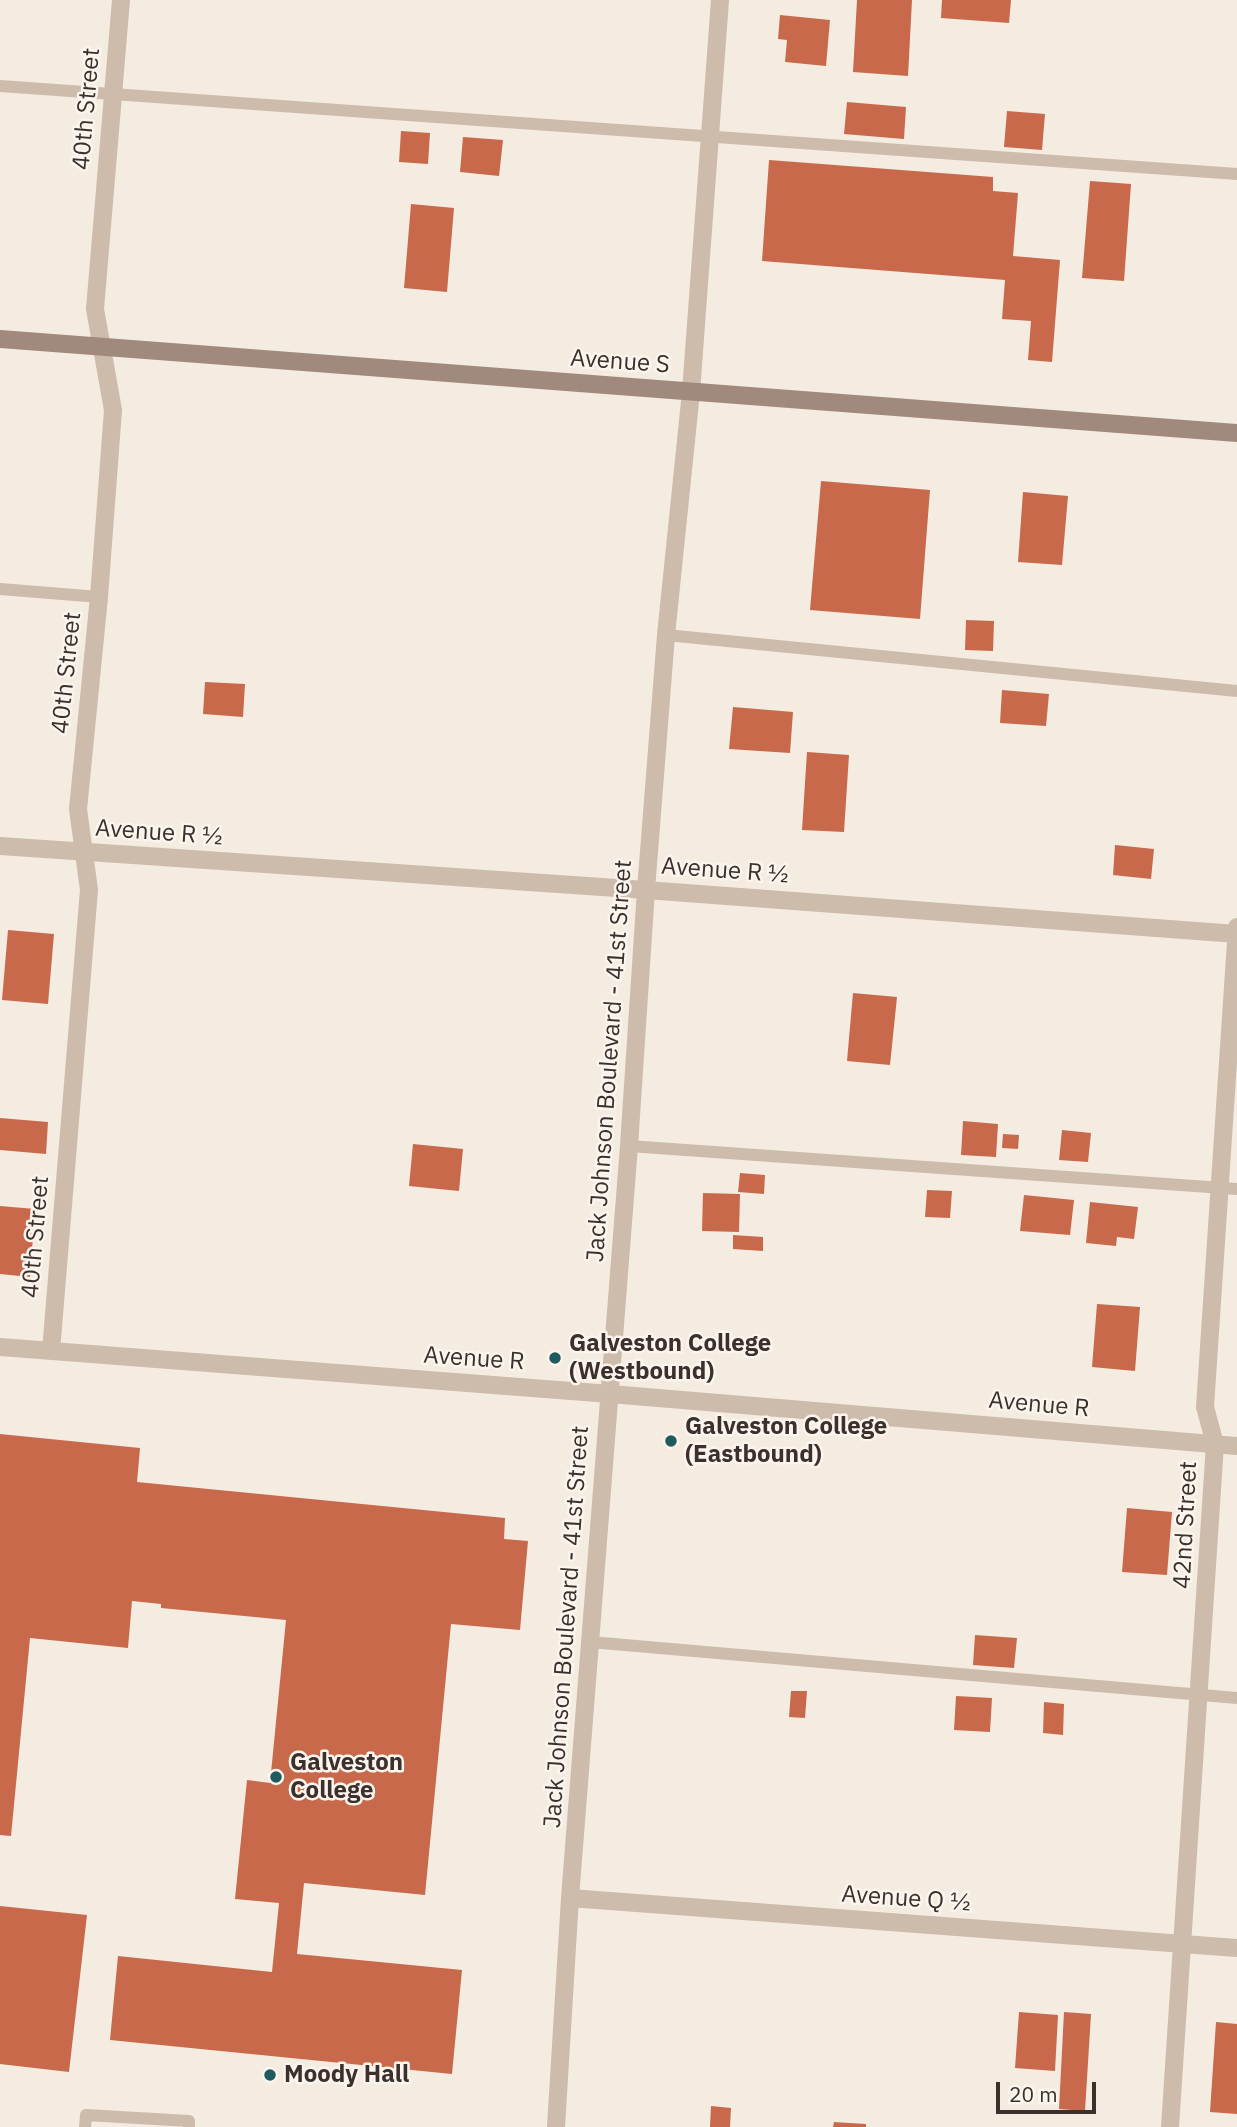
<!DOCTYPE html>
<html>
<head>
<meta charset="utf-8">
<style>
  body { margin:0 }
  #map { position:relative; width:1237px; height:2127px; overflow:hidden; background:#f4ebe1; font-family:"IBM Plex Sans",sans-serif }
  canvas { display:block }
  .scale { position:absolute; left:996px; top:2082px; width:100px; height:32px; box-sizing:border-box; border:4px solid #3b302b; border-top:0; padding-left:9px; font-size:21px; line-height:24px; white-space:nowrap; color:#3b302b; -webkit-text-stroke:5px #fbf5ee; paint-order:stroke }
</style>
</head>
<body>
<div id="map">
<canvas width="1237" height="2127"></canvas>
<div class="scale">20 m</div>
</div>
<script>
const ctx = document.querySelector('canvas').getContext('2d');
ctx.lineJoin = 'round';
function fill(path, color) { ctx.fillStyle = color; ctx.fill(path, 'evenodd'); }
function trace(path, color, width, dash) { ctx.strokeStyle = color; ctx.lineWidth = width; ctx.lineCap = dash ? 'butt' : 'round'; ctx.setLineDash(dash || []); ctx.stroke(path); }
function drawText(font, color, halo, rows, align = 'center') {
  ctx.font = font + ' "IBM Plex Sans",sans-serif'; ctx.lineWidth = 5; ctx.setLineDash([]); ctx.textBaseline = 'middle'; ctx.strokeStyle = halo; ctx.fillStyle = color; for (const [text, x, y, turn = 0] of rows) {
    ctx.save(); ctx.translate(x, y); ctx.rotate((+turn || 0) * Math.PI / 180); ctx.textAlign = isNaN(turn) ? turn : align; if (halo) ctx.strokeText(text, 0, 0); ctx.fillText(text, 0, 0); ctx.restore();
  }
}
fill(new Path2D(`
  M857 0H912L908 76 853 72Z
  M942 0H1011L1009 23 941 18Z
  M780 15 830 20 826 66 785 62 787 40 778 39Z
  M847 102 906 107 904 139 844 134Z
  M1007 111 1045 114 1042 150 1004 147Z
  M401 131 430 133 428 164 399 162Z
  M463 137 503 140 499 176 460 172Z
  M769 160 993 177V191L1018 193 1013 256 1060 260 1052 362 1028 360 1031 321 1002 319 1005 280 762 261Z
  M1090 181 1131 184 1124 281 1082 278Z
  M411 204 454 208 447 292 404 288Z
  M821 481 930 490 920 619 810 610Z
  M1023 492 1068 496 1062 565 1018 562Z
  M966 620 994 621 993 651 965 650Z
  M205 682 245 684 243 717 203 714Z
  M1002 690 1049 694 1046 726 1000 723Z
  M733 707 793 712 790 753 729 749Z
  M807 752 849 755 844 832 802 830Z
  M1115 845 1154 849 1151 879 1113 875Z
  M8 930 54 934 48 1004 2 1000Z
  M853 993 897 997 890 1065 847 1061Z
  M0 1118 48 1122 46 1154 0 1150Z
  M963 1121 998 1124 996 1157 961 1155Z
  M1062 1130 1091 1133 1088 1162 1059 1160Z
  M1003 1134 1019 1135 1018 1149 1002 1148Z
  M413 1144 463 1149 459 1191 409 1186Z
  M740 1173 765 1175 764 1194 738 1192Z
  M927 1190 952 1191 950 1218 925 1217Z
  M703 1193 740 1194 739 1232 702 1231Z
  M1024 1195 1074 1200 1070 1235 1020 1231Z
  M1090 1202 1138 1207 1134 1239 1117 1237 1116 1246 1086 1243Z
  M0 1206 35 1209 30 1277 0 1274Z
  M733 1235 763 1237V1251L733 1249Z
  M1097 1304 1140 1307 1135 1371 1092 1367Z
  M0 1434 140 1448 137 1482 505 1518 504 1539 528 1541 520 1630 451 1624 425 1895 304 1883 297 1954 462 1970 452 2074 110 2040 118 1956 272 1972 279 1903 235 1899 247 1780 270 1783 286 1620 161 1608V1604L132 1601 128 1648 30 1638 11 1836 0 1835Z
  M1127 1508 1172 1512 1167 1575 1122 1572Z
  M975 1635 1017 1638 1014 1668 973 1665Z
  M791 1691H807L805 1718 789 1717Z
  M956 1696 992 1698 990 1732 954 1730Z
  M1044 1702 1064 1704 1063 1735 1043 1733Z
  M0 1906 87 1915 69 2072 0 2064Z
  M1019 2012 1058 2015 1055 2071 1015 2068Z
  M1064 2012 1091 2014 1085 2111 1059 2109Z
  M1216 2022 1237 2024V2114L1210 2112Z
  M711 2106 731 2108 730 2127H710Z
  M834 2122 866 2124V2127H833Z`), '#c8694b');
trace(new Path2D(`
  M0 86 1237 174
  M0 589 99 597
  M666 635 1237 691
  M629 1146 1237 1189
  M590 1642 1237 1698
  M85 2127 86 2115 189 2121V2127`), '#cdbbac', 12);
trace(new Path2D(`
  M0 846 646 890 1237 934
  M0 1347 610 1394 1237 1446
  M51 1351 89 890 78 809 99 597 113 410 95 309 121 0
  M570 1898 1237 1948
  M556 2127 570 1898 629 1146 646 890 666 635 691 392 720 0
  M1170 2127 1215 1444 1205 1407 1237 927`), '#cdbbac', 18);
trace(new Path2D(`
  M0 339 1237 433`), '#a18a7d', 18);
for (const [x, y, r, color] of [
  [555,1358,7,"#1f5a5e"],
  [671,1441,7,"#1f5a5e"],
  [276,1777,7,"#1f5a5e"],
  [270,2075,7,"#1f5a5e"]
]) { const dot = new Path2D(); dot.arc(x, y, r, 0, 2 * Math.PI); ctx.fillStyle = color; ctx.fill(dot); trace(dot, '#fbf5ee', 2.5); }
drawText('24px', '#3b302b', '#fbf5ee', [
  ["40th Street",87,109,-85],
  ["Avenue S",620,362,4],
  ["40th Street",67,673,-84],
  ["Avenue R ½",159,833,4],
  ["Avenue R ½",725,871,4],
  ["Jack Johnson Boulevard - 41st Street",610,1061,-86],
  ["40th Street",36,1237,-85],
  ["Avenue R",474,1359,4],
  ["Avenue R",1039,1405,5],
  ["42nd Street",1186,1525,-87],
  ["Jack Johnson Boulevard - 41st Street",567,1627,-86],
  ["Avenue Q ½",906,1899,4]
]);
drawText('bold 24px', '#3b302b', '#fbf5ee', [
  ["Galveston College",569,1344],
  ["(Westbound)",569,1372],
  ["Galveston College",685,1427],
  ["(Eastbound)",685,1455],
  ["Galveston",290,1763],
  ["College",290,1791],
  ["Moody Hall",284,2075]
], 'left');
</script>
</body>
</html>
